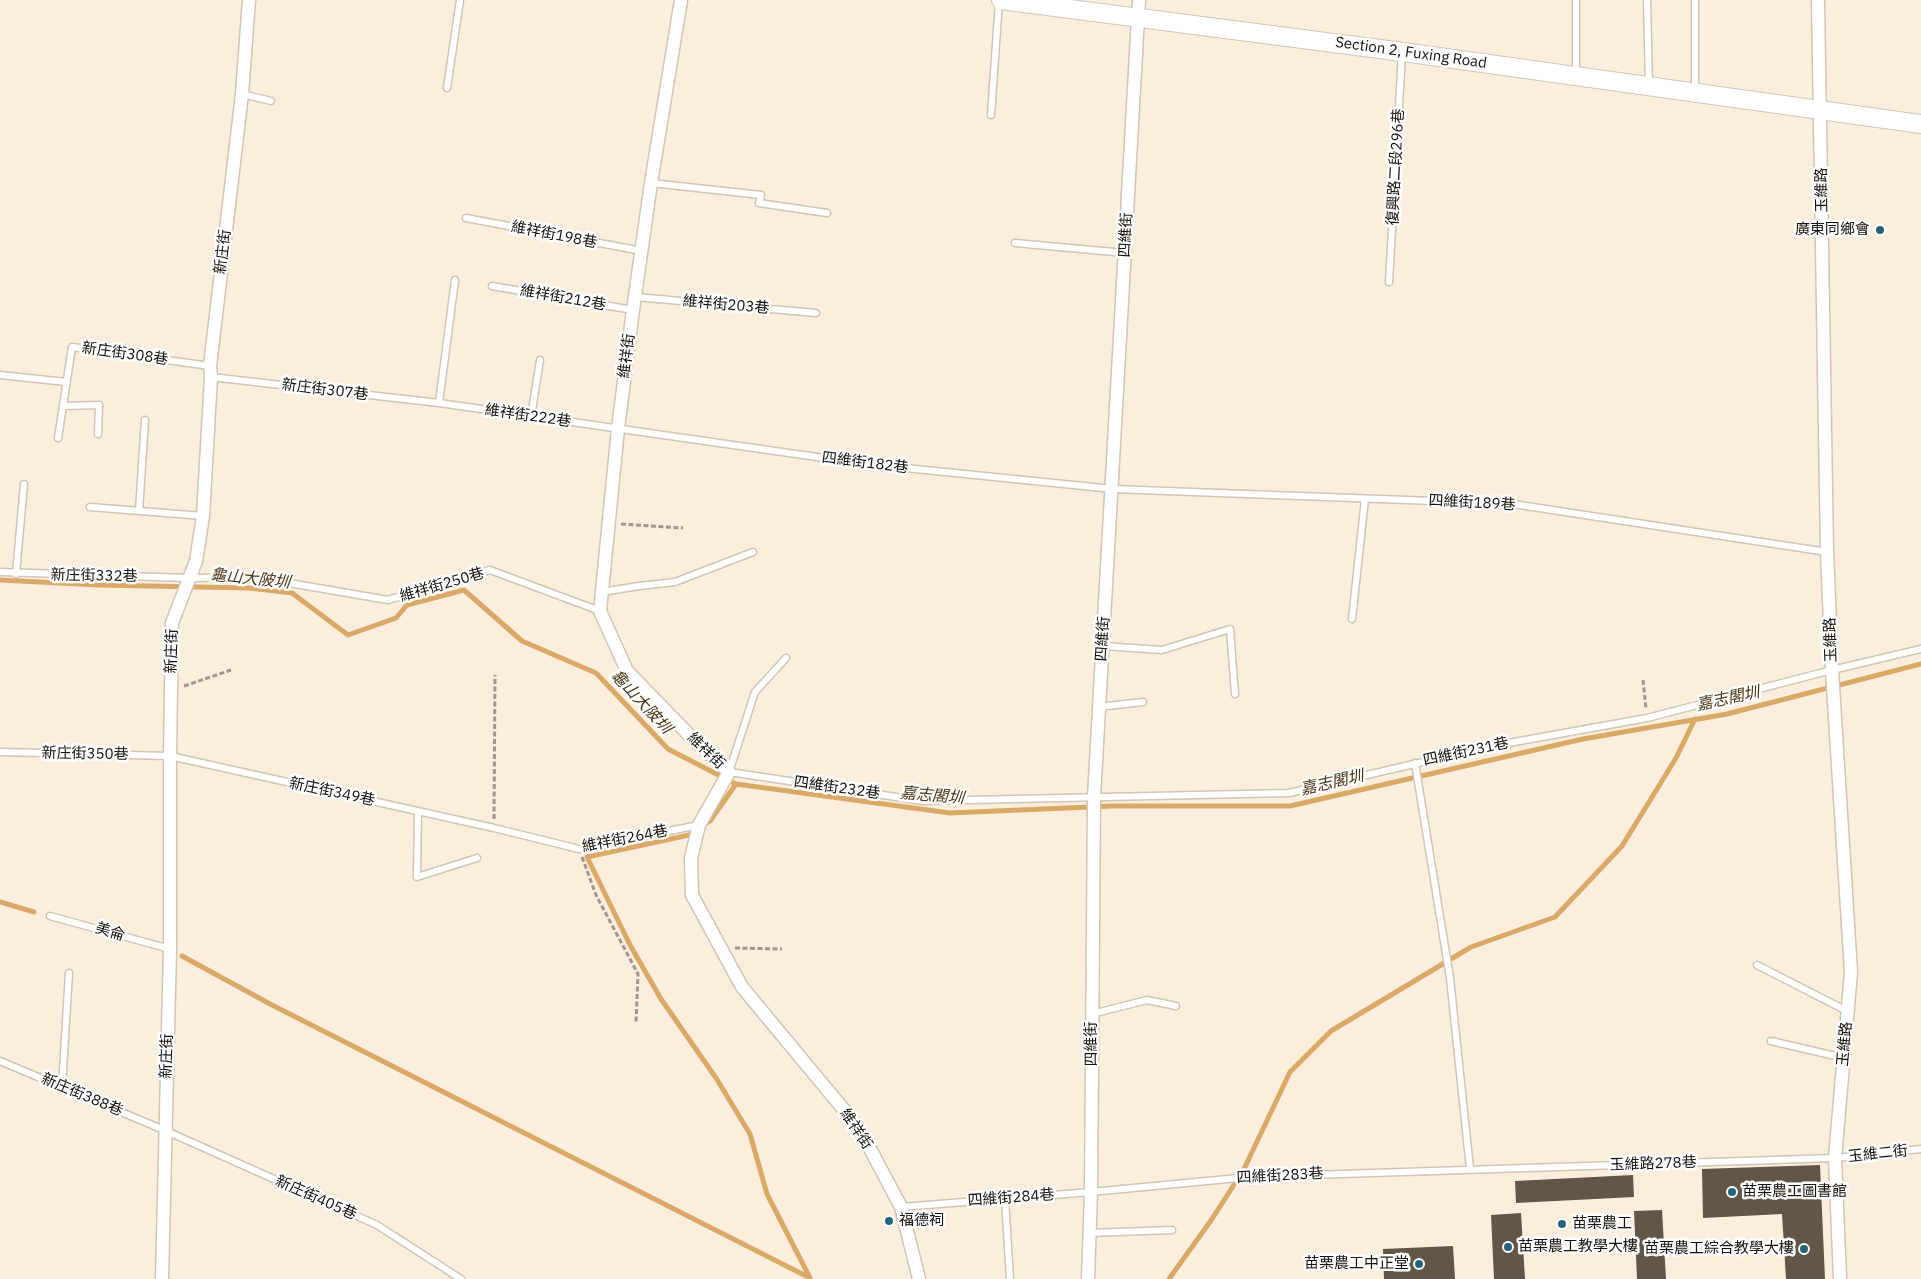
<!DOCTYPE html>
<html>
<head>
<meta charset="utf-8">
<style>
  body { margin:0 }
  canvas { display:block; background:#fbeedd }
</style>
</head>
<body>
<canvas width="1921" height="1279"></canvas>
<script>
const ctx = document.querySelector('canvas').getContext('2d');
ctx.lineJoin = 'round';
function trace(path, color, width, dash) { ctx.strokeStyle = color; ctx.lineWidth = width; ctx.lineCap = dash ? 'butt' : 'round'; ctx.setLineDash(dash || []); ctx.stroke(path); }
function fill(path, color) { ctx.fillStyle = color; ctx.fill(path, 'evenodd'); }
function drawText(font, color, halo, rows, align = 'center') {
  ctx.font = font + ' "IBM Plex Sans","Noto Sans TC",sans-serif'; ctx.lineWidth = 5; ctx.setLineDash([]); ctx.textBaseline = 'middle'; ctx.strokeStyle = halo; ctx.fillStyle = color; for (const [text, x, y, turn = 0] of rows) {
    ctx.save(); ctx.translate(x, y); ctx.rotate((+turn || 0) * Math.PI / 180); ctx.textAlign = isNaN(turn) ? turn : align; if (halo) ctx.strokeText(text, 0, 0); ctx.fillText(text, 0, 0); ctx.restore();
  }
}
trace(new Path2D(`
  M0 580 99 585 249 588 292 593 348 635 396 618 407 605 464 590 522 641 596 673 668 749 736 784 950 813 1113 806H1290L1583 739 1727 714 1921 664
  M702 826 710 821 736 784
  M695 831 689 835 587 857 630 945 661 999 716 1078 750 1134 767 1194 810 1278
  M0 902 34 912
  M182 956 272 1005 810 1278
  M1169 1279 1212 1219 1244 1169 1290 1072 1331 1031 1471 947 1555 917 1622 846 1676 758 1695 719`), '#daa968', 5);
fill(new Path2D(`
  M1820 1165 1825 1279H1786L1782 1214 1703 1218 1702 1169Z
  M1633 1175 1634 1197 1516 1203 1515 1181Z
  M1662 1210 1666 1279H1637L1634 1211Z
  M1521 1213 1525 1279H1494L1491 1215Z
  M1453 1246 1455 1279H1384L1383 1249Z`), '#615648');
const lane = new Path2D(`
  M1576 0V74
  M1647 0 1649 84
  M1695 0V91
  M447 88 460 0
  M242 94 271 101
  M991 115 999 1
  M651 183 761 195 759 203 827 213
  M466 218 642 251
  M1015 243 1125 253
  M1389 282 1402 53
  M492 286 633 310
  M636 297 816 313
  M0 375 66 382
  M211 377 439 403 866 464 1113 489 1513 504 1827 552
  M439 403 455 280
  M64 406 99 405 98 434
  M531 417 540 360
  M58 438 72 347 210 366
  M90 507 203 516
  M139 511 145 420
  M0 572 188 578 254 577 388 600 490 570 600 611
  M16 574 24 484
  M602 592 639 586 675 582 753 552
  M1352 619 1365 499
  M1103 646 1162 650 1230 629 1235 694
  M786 658 755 692 729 772 923 801 1289 793 1492 746 1647 718 1832 670 1921 649
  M1098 707 1143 702
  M0 752 170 756 494 828 579 849 699 825
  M1415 763 1450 978 1470 1169
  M418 811 417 877 477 858
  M50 916 170 949
  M1757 965 1847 1011
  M1092 1014 1147 1000 1176 1006
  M1771 1041 1844 1058
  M0 1061 164 1130 377 1225 461 1279
  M62 1086 69 973
  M1005 1198 1010 1279
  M901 1207 1091 1192 1249 1177 1835 1158 1921 1149
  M1090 1233 1172 1230`);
const street = new Path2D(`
  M681 0 651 183 633 310 618 429 600 611 627 671 698 744 729 772 699 825 691 858 692 895 742 987 859 1128 901 1207 919 1279
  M1818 0 1827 552 1832 670 1851 972 1835 1158 1840 1279
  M162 1279 170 949V756L172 623 196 561 203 516 211 377 210 366 242 94 249 0
  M1088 1279 1091 1192 1094 797 1139 0`);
const secondary = new Path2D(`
  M1001 0 1403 52 1921 124`);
trace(lane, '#d2c5b5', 9);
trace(street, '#d2c5b5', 15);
trace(secondary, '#d2c5b5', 20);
trace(new Path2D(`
  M621 524 683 528
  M1643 680 1646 709
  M184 686 231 670
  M494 819 495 675
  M582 857 596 895 638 974 636 1023
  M735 948 782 949`), '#a1978b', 3, [5, 2.5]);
trace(lane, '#fff', 6);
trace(street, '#fff', 12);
trace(secondary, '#fff', 18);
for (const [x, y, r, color] of [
  [1880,230,5,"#246479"],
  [1732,1192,5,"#246479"],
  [889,1221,5,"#246479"],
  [1562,1224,5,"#246479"],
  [1508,1247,5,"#246479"],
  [1804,1249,5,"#246479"],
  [1419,1264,5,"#246479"]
]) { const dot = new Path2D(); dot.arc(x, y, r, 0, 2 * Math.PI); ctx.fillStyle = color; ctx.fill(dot); trace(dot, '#fdfdfd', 2); }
drawText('15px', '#17120d', '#fdfdfd', [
  ["Section 2, Fuxing Road",1411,53,8],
  ["復興路二段296巷",1396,167,-87],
  ["玉維路",1822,190,-91],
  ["維祥街198巷",554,235,11],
  ["四維街",1126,235,-87],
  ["新庄街",223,252,-83],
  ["維祥街212巷",563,298,10],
  ["維祥街203巷",726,305,5],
  ["新庄街308巷",125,354,8],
  ["維祥街",627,356,-83],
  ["新庄街307巷",325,390,7],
  ["維祥街222巷",528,416,8],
  ["四維街182巷",865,463,7],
  ["四維街189巷",1472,503,3],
  ["新庄街332巷",94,576,1],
  ["維祥街250巷",442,585,-16],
  ["四維街",1103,639,-86],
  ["玉維路",1831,640,-92],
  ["新庄街",172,651,-88],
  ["維祥街",706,751,44],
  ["四維街231巷",1466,752,-12],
  ["新庄街350巷",85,754,1],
  ["四維街232巷",837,788,8],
  ["新庄街349巷",332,792,12],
  ["維祥街264巷",625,839,-11],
  ["美侖",110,932,16],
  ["四維街",1092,1044,-90],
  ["玉維路",1845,1044,-85],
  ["新庄街",167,1056,-88],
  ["新庄街388巷",82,1095,23],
  ["維祥街",856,1129,56],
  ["玉維二街",1878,1154,-6],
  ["玉維路278巷",1653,1164,-2],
  ["四維街283巷",1280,1176,-3],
  ["新庄街405巷",316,1198,24],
  ["四維街284巷",1011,1198,-4]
]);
drawText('15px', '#17120d', '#fdfdfd', [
  ["廣東同鄉會",1870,230,"right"],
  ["苗栗農工圖書館",1742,1192],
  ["福德祠",899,1221],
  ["苗栗農工",1572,1224],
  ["苗栗農工教學大樓",1518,1247],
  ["苗栗農工綜合教學大樓",1794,1249,"right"],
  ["苗栗農工中正堂",1409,1264,"right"]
], 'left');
drawText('italic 16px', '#4b3619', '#fdfdfd', [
  ["龜山大陂圳",250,579,6],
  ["嘉志閣圳",1728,699,-12],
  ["龜山大陂圳",641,702,47],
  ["嘉志閣圳",1332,783,-13],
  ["嘉志閣圳",932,796,5]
]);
</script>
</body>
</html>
